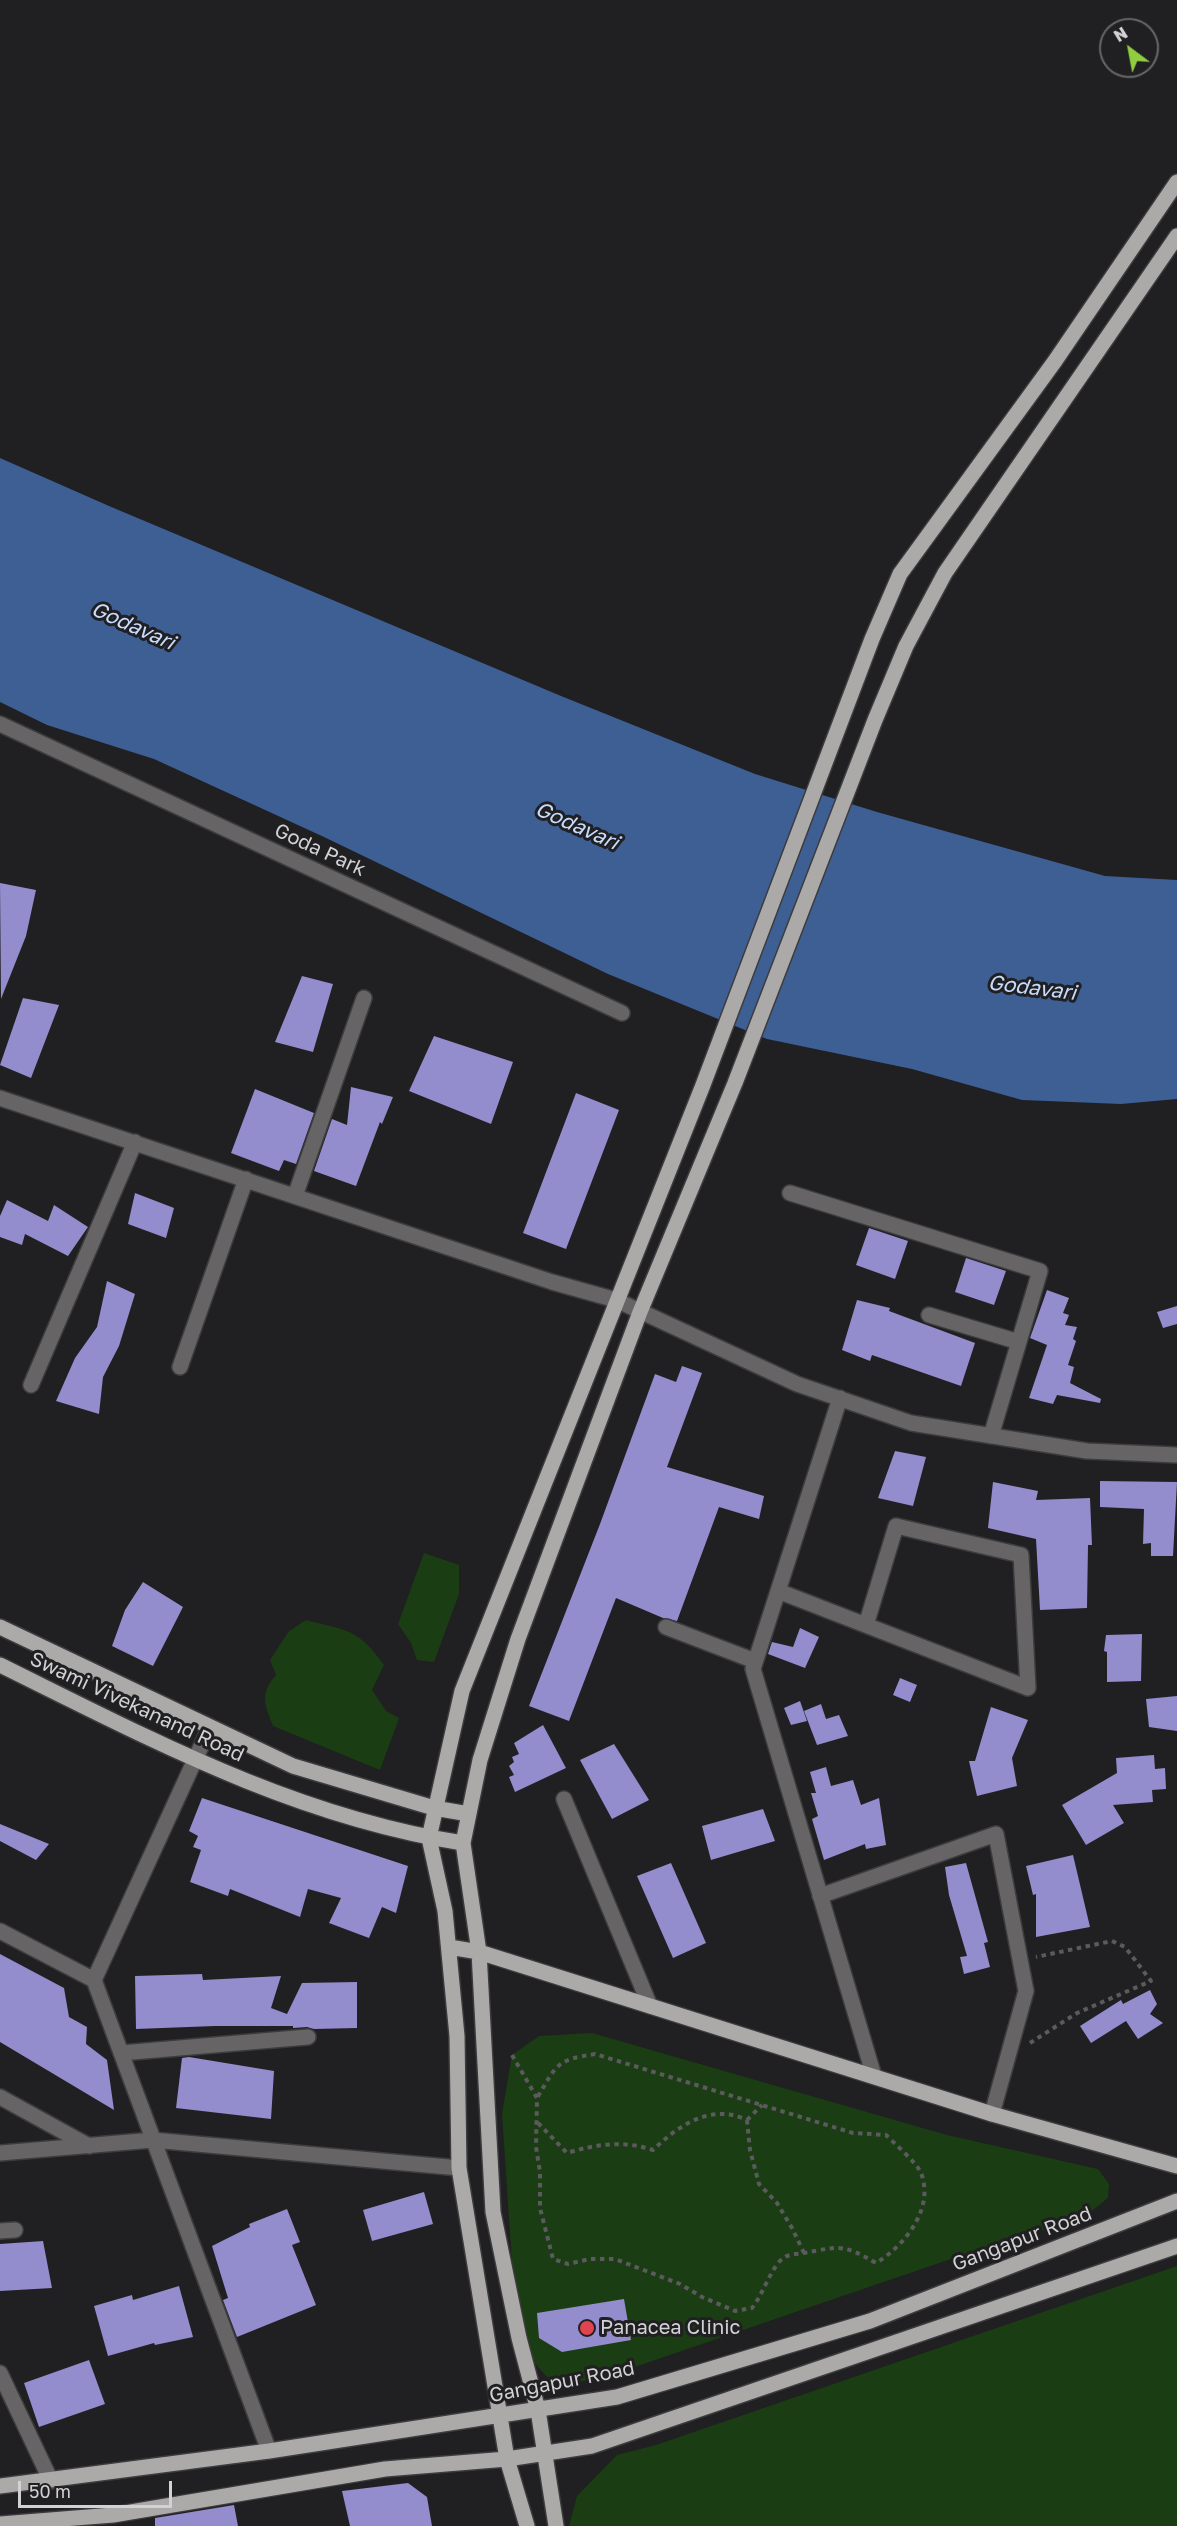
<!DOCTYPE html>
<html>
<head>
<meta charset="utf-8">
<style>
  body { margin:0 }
  #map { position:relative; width:1177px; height:2526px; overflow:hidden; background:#201f22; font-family:"Golos Text",sans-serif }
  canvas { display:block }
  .north { position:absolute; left:1099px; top:18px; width:60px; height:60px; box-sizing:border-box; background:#201f22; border:2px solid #676769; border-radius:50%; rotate:328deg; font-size:16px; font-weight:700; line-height:24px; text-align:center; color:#d2d2d4 }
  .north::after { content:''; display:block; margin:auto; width:21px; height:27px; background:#91cd40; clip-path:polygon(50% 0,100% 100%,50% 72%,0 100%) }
  .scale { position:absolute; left:18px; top:2481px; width:154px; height:27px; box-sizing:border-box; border:3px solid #d2d2d4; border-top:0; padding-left:8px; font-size:18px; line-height:21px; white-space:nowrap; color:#d2d2d4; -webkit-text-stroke:4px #201f22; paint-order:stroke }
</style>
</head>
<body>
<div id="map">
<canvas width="1177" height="2526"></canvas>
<div class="north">N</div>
<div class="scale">50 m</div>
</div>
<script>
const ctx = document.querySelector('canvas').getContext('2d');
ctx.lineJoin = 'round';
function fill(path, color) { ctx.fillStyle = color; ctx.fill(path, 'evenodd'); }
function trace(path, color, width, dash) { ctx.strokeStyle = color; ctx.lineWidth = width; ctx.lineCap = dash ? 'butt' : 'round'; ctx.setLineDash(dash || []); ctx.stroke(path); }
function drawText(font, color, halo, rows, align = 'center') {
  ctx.font = font + ' "Golos Text",sans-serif'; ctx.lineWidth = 6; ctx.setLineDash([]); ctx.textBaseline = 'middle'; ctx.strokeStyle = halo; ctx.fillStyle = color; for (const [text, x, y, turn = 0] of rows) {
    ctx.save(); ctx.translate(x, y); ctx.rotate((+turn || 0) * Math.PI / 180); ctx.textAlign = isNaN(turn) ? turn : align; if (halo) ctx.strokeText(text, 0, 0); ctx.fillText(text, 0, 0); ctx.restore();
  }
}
fill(new Path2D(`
  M424 1553 459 1565V1594L434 1662 417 1660 411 1643 398 1624Z
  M306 1620C347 1631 358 1628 384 1665L372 1690 386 1711 399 1718 380 1770 273 1726C265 1705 259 1694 276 1675L270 1660 289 1631Z
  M592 2033 947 2135 1098 2169 1109 2184 1108 2198 1088 2214 1032 2235 948 2260 617 2373 575 2383 549 2379 528 2356 517 2336 502 2114 512 2055 539 2036Z
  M1177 2266V2526H569L577 2496 617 2455 656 2445Z`), '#1b3d13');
fill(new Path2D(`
  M0 458 109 506 561 696 755 774 877 812 1105 876 1177 880V1099L1121 1104 1022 1100 912 1069 767 1039 608 974 324 837 154 759 47 725 0 702Z`), '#3d5f94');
fill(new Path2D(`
  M0 883 36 890 26 936 1 999Z
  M302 976 333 984 313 1052 275 1042Z
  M23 998 59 1005 31 1078 0 1065Z
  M434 1036 513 1062 491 1124 409 1091Z
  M351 1087 393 1097 382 1124 380 1122 356 1186 314 1171 332 1119 347 1125Z
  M255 1089 314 1113 296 1164 284 1160 279 1171 231 1153Z
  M576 1093 619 1110 566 1249 523 1233Z
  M135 1193 174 1208 166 1238 128 1224Z
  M7 1200 48 1221 54 1205 88 1227 68 1256 25 1234 22 1245 0 1237V1216Z
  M869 1228 908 1241 895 1279 856 1265Z
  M966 1258 1006 1271 994 1305 955 1292Z
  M107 1281 135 1294 119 1346 103 1377 99 1414 56 1401 75 1358 97 1327Z
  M1047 1290 1069 1298 1063 1313 1069 1315 1065 1325 1077 1327 1073 1339 1076 1341 1068 1365 1074 1367 1070 1383 1101 1399 1100 1403 1057 1395 1053 1404 1029 1398 1047 1345 1030 1338Z
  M857 1300 890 1308 889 1311 975 1343 961 1386 872 1355 870 1361 842 1350Z
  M1177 1306V1324L1163 1328 1157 1312Z
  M682 1366 702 1373 667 1467 764 1496 759 1519 719 1507 677 1621 663 1618 616 1598 569 1721 529 1706 600 1524 655 1374 676 1382Z
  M895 1451 926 1457 913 1506 878 1498Z
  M1100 1481 1177 1482 1173 1556H1151V1543L1143 1544 1144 1509 1100 1507Z
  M993 1482 1038 1491 1036 1500 1090 1498 1092 1545H1088L1087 1608 1040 1610 1036 1539 988 1528Z
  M143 1582 183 1607 153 1666 112 1646 125 1610Z
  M800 1628 819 1637 805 1668 768 1654 772 1642 793 1647Z
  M1142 1634 1141 1681 1107 1682V1652L1104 1651 1106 1635Z
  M900 1678 917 1685 910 1702 893 1695Z
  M1177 1696V1731L1149 1727 1146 1699Z
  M800 1701 807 1721 791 1725 784 1708Z
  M821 1704 826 1719 839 1715 848 1736 817 1745 804 1711Z
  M991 1707 1028 1720 1012 1758 1017 1786 977 1796 969 1761H975Z
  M543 1725 566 1768 515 1792 509 1777 514 1775 509 1766 514 1762 512 1757 519 1754 514 1743Z
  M614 1744 649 1800 612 1819 580 1760Z
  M1154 1755 1155 1769 1165 1768 1166 1789 1152 1790 1153 1802 1113 1805 1124 1823 1086 1845 1062 1805 1117 1773 1116 1758Z
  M826 1767 831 1786 853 1780 861 1805 879 1798 886 1845 866 1849 865 1844 824 1860 812 1819 818 1816 811 1793H816L810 1772Z
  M202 1798 408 1866 396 1913 382 1907 369 1938 329 1923 341 1898 308 1889 300 1917 230 1889 228 1896 190 1882 201 1850 193 1847 198 1836 189 1831Z
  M763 1809 775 1841 711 1860 702 1826Z
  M0 1824 49 1844 36 1860 0 1841Z
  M1073 1855 1090 1927 1036 1937V1894L1033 1895 1026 1866Z
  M671 1863 706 1943 673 1958 637 1876Z
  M966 1863 988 1942 984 1943 990 1967 964 1974 960 1957 967 1956 949 1895 945 1867Z
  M0 1954 64 1988 69 2017 87 2027 86 2044 107 2060 114 2110 0 2042Z
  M202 1974 203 1980 281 1976 271 2008 287 2014 302 1983 357 1982V2028L314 2029 307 2027 293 2028V2026H215L136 2029 135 1976Z
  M1150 1990 1157 2004 1150 2014 1163 2023 1138 2039 1126 2021 1091 2043 1080 2026 1121 2000 1123 2004Z
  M189 2057 274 2071 271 2119 176 2108 182 2058Z
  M424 2192 433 2224 372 2241 363 2210Z
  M287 2209 300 2242 292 2245 316 2305 237 2337 223 2300 228 2298 212 2246 250 2227 249 2224Z
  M43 2241 52 2288 0 2291V2244Z
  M179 2286 193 2337 155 2345 154 2343 108 2356 94 2306 132 2295 133 2300Z
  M624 2299 631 2340 562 2352 539 2338 537 2313Z
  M89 2360 105 2404 39 2427 24 2383Z
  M408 2483 427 2497 432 2526H350L342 2491Z
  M234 2505 238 2526H155V2518Z`), '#938ccd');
const minor = new Path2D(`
  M0 724 622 1013
  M0 1098 552 1282 616 1300 797 1384 911 1423 1087 1451 1177 1455
  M790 1193 1040 1271 991 1436
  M295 1196 364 998
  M929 1315 1019 1342
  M180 1367 246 1179
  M31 1385 135 1142
  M840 1398 753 1669 874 2076
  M778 1591 1028 1688 1021 1555 896 1526 866 1625
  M666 1627 755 1661
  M564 1799 650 2006
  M820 1896 996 1834 1026 1991 992 2114
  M0 1931 94 1980 269 2451
  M94 1980 210 1727
  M121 2053 308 2037
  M0 2097 89 2146
  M0 2153 153 2140 459 2168
  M0 2231 15 2230
  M0 2373 51 2481`);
const major = new Path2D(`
  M0 1627 293 1766 434 1808 469 1814
  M0 1665C150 1739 295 1817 463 1843
  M449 1947 479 1952 992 2114 1177 2166
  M0 2486 269 2451 617 2397 870 2321 1177 2201
  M0 2524 113 2515 385 2469 507 2459 592 2446 1177 2246
  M527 2526 507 2459 459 2168 457 2036 445 1911 429 1838 462 1691 703 1085 872 639 900 574 1055 361 1177 182
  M556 2526 538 2410 519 2338 493 2212 479 1952 463 1843 480 1760 518 1639 640 1312 735 1083 875 720 906 646 945 573 1177 236`);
trace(minor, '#3c3c3e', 18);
trace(major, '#3c3c3e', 18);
trace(new Path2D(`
  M1030 2043 1077 2013 1151 1981 1125 1947 1112 1941 1036 1957
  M512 2055 537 2098 536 2147 540 2172V2208L553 2259 568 2264 590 2259H615L680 2284 702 2297 735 2311 752 2308C763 2295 772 2264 785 2257 790 2254 799 2254 804 2253 841 2246 843 2244 876 2263 904 2246 935 2209 921 2173 917 2163 895 2144 886 2135L853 2133 595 2054C555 2060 557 2065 537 2098
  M747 2120 750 2150 759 2184 777 2203 792 2228 804 2253
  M747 2120 762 2105
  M538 2123 567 2153C597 2144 623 2140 653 2150 679 2125 711 2103 747 2120`), '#5b5a5d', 4, [4.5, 4.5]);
trace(minor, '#666464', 15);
trace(major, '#aca9a9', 15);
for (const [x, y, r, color] of [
  [587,2328,8,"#e0444e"]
]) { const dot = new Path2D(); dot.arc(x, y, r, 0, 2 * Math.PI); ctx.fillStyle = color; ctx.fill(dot); trace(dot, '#201f22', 2); }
drawText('20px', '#d2d2d4', '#201f22', [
  ["Goda Park",320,850,25],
  ["Swami Vivekanand Road",137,1707,25],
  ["Gangapur Road",1022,2239,-21],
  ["Gangapur Road",562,2382,-11]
]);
drawText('20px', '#d2d2d4', '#201f22', [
  ["Panacea Clinic",600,2328]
], 'left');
drawText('italic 21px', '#c7dcfc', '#201f22', [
  ["Godavari",133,626,24],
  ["Godavari",577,826,24],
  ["Godavari",1032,988,7]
]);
</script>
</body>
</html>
